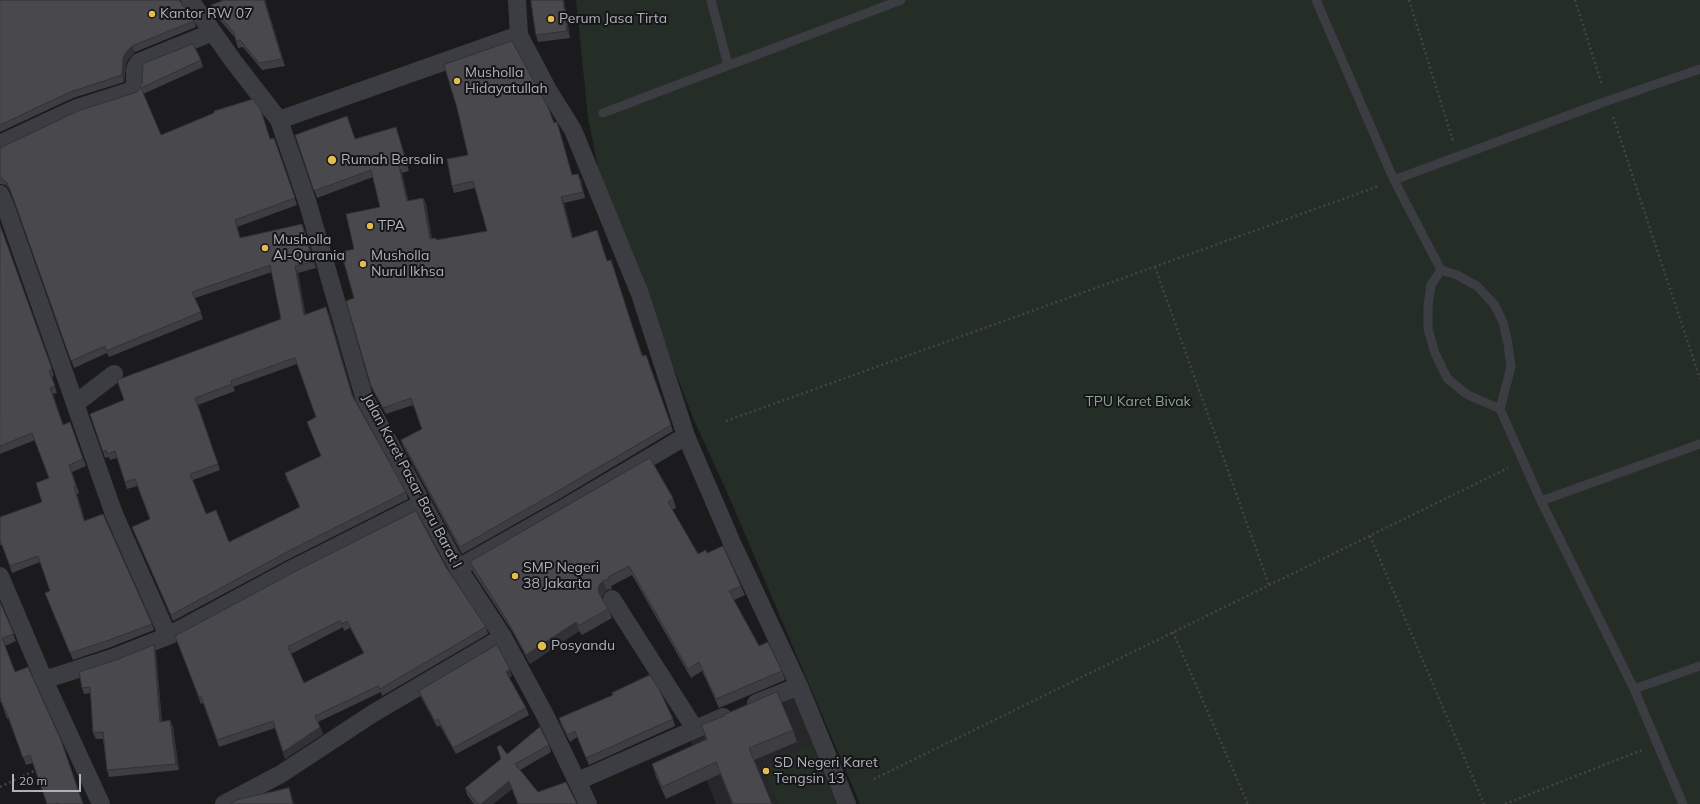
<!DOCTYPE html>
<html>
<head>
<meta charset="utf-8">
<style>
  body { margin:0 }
  #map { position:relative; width:1700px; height:804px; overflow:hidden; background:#1b1b1d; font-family:Mulish,sans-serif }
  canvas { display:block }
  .scale { position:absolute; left:12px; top:774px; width:69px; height:18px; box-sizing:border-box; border:2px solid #afb2bb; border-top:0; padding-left:5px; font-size:12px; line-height:14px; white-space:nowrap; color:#afb2bb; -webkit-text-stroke:3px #161618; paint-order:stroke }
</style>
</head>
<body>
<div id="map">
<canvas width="1700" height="804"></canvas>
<div class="scale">20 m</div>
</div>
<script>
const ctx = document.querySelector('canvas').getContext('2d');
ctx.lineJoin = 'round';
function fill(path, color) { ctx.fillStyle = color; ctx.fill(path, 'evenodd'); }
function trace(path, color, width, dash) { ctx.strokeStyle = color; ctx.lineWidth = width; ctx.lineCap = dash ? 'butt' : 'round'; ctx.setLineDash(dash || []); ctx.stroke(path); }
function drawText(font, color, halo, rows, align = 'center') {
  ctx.font = font + ' Mulish,sans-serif'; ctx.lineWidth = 4; ctx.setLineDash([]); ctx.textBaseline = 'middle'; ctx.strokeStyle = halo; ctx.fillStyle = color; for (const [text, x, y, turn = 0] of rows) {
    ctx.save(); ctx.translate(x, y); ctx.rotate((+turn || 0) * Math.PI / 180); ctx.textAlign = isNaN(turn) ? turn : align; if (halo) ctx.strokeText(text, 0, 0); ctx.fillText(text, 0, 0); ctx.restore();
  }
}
fill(new Path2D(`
  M797 693 843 804H716L689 737Z`), '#27272a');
fill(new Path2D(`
  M576 0H1700V804H860L727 492 693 418 599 172 588 118Z
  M812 745 836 804H778L763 766Z`), '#252d27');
trace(new Path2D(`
  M1409 0 1453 141
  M1575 0 1602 85
  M1613 117 1700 379
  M1155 267 1269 585
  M726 421 1379 186
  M1370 536 1484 804
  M1173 632 1248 804
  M874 779 1508 468
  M0 787 38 769
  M1505 804 1642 750`), '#424449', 2.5, [2, 3]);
trace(new Path2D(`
  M711 0 728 65
  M1316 0 1394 180 1441 270 1457 275 1477 286 1494 304 1503 322 1508 344 1511 367 1500 409 1541 501 1634 689 1683 804
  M603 113 901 0
  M1394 180 1607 101 1700 69
  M1441 270 1431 285 1428 306V329L1435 353 1447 378 1466 394 1500 409
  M1541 501 1700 444
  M1634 689 1700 666`), '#3c3d42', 9);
trace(new Path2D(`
  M190 0 234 62 279 120 308 204 364 397 458 568 503 637 546 717 588 804
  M517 0 519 35 548 90 573 130 640 294 686 436 732 543 799 686 847 804
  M279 120 519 35
  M0 144 77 108 133 90C138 81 131 70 139 62L213 32
  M0 194 5 205 114 514 168 636
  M75 404 114 374
  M458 568 566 507 686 436
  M0 576 44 680 101 804
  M612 599 695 729
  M44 680 115 657 168 636 294 568 423 503
  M756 703 799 686
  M578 781 723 717
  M224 804 281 774 372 714 503 637`), '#3c3d42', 18);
fill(new Path2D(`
  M0 0H180L181 2 194 21 196 27 135 52 128 59 126 65 124 82 73 98 0 132Z
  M221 0H265L285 66 262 70 243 47 238 48 235 38 213 12 211 5 222 1Z
  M564 0 570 38 538 42 536 35Z
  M201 60 203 67 143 94 161 135 271 139 274 138 297 205 237 227 240 237 305 231 316 268 298 273 305 314H329L353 397 406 492 408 499 289 559 173 621 132 527 150 519 137 486 127 489 117 458 110 460 109 457 105 458 90 414 124 400 281 319 272 272 195 298 203 319 109 357 107 353 74 368 15 201 9 189 6 185 0 184V147L134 93 138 91 142 84ZM297 364 316 417 307 422 321 456 285 473 287 480 300 507 229 542 206 514 193 480 220 470 198 405 235 391 233 387Z
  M554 123 559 129 572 175 578 174 581 180 585 198 564 203 573 238 607 261 643 356 646 355 673 431 561 498 462 554 403 446 401 440 422 429 413 405 386 414 374 393 371 386 354 298V249L380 207 373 177 317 198 295 135 355 139 396 127 409 171 402 173 408 201 423 198 426 204 432 239 436 238 437 240 487 231 475 188 454 193 452 186 468 155Z
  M0 225 54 376 52 377 57 393 53 394 63 425 70 422 86 466 72 472 79 493 77 494 85 521 152 624 154 630 111 647 73 660 45 593 50 591 40 562 12 573 2 545H0V517L42 502 49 478 35 440 0 454Z
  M673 498 676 508 672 510 698 554 707 553 741 586 745 595 734 600 759 646 782 671 785 680 719 708 702 671 691 678 632 575 611 586 612 589 607 590 603 595 602 598 608 609 612 618 582 635 579 631 530 664 512 631 473 572 470 562Z
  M446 567 486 627 488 634 382 696 381 692 318 722 323 734 285 759 275 728 219 747 203 703 201 704 175 636ZM343 627 344 631 350 628 364 654 304 683 291 654Z
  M0 602 16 641 5 646 15 672 83 804H47L33 763 26 765 9 718 7 719 1 702H0Z
  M156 652 162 722 170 720 173 727 179 770 109 777 107 770 103 739H96L93 733 91 693 84 694 82 688Z
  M512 676 509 678 526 708 529 715 456 754 440 726 437 727 421 697 419 691Z
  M559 718 673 719 675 726 589 765 577 737 570 742 561 725Z
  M701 725 793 730 797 742 754 760 772 804H732L720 774 666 799 656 777 652 764 706 740Z
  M549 745 551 752 520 770 538 792 577 804 512 789 493 804H474L467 795 465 788 507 754Z`), '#3e3e42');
fill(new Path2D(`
  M264 0H265L285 66 282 59Z
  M563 0H564L570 38 567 31Z
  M132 46 135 52 128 59 126 65 124 82 122 75 123 58 126 52Z
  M399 166 402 173 410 207 407 201Z
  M578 174 581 180 585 198 583 192Z
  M561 197 564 203 574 245 572 238Z
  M423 198 426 204 433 246 430 239Z
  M302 224 305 231 316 268 313 262Z
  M295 266 298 273 307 321 304 315Z
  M326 307 329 314 355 402 352 395Z
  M603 581 607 590 603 595 602 599 603 604 598 590 599 585Z
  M576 622 579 631 530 664 526 655Z
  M154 645 156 652 162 728 160 722Z
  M510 669 512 676 508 678 506 672Z
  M170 720 173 727 179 770 176 764Z
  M320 727 323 734 285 759 283 752Z
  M509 781 512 789 493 804H481Z
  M289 788 292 796 294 804H293Z`), '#323236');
const building = new Path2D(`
  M0 0H179L194 21 132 46 126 52 123 58 122 75 70 92 0 125Z
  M221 0H264L282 59 259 63 240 40 236 41 234 33 211 5 222 1Z
  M531 0H563L567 31 536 35Z
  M512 41 548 107 554 123 557 122 572 175 578 174 583 192 561 197 572 238 597 230 607 261 611 260 642 356 646 355 671 425 558 491 460 547 401 440 422 429 411 398 383 408 371 386 346 301 354 298 341 252 354 249 346 214 380 207 371 170 314 191 295 135 347 116 355 139 396 127 407 164 399 166 407 201 423 198 430 239 436 238V240L487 231 473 181 452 186 447 159 468 155 457 108 444 65Z
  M193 44 201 60 141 88 161 135 214 113V111L253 99 261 110 270 139 274 138 295 198 235 220 240 238 302 224 313 262 295 266 304 315 326 307 352 395 406 492 287 552 171 615 132 527 150 519 135 479 125 482 115 451 107 454 106 450 103 452 90 414 124 400 117 380 281 319 270 265 192 292 201 312 106 351 105 346 71 361 12 195 7 183 3 179 0 177V147H2L78 111 134 93 138 91 142 84 143 64ZM295 358 316 417 307 422 321 456 285 473 300 507 229 542 216 510 206 514 190 474 218 464 195 398 232 384 231 381Z
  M0 225 52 369 49 371 55 386 50 388 63 425 70 422 83 459 69 465 76 487H74L84 521 103 514 152 624 109 640 70 653 45 593 50 591 38 556 10 566 0 540V517L42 502 36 483 49 478 32 433 0 446Z
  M650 458 673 498 668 502 698 554 706 550 707 553 723 546 741 586 729 591 759 646 768 642 782 671 716 699 699 662 688 669 629 566 608 577 609 579 603 581 599 585 598 590 600 595 608 609 578 626 576 622 526 655 508 622 470 562Z
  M416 511 446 567 486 627 380 689 378 686 315 716 320 727 283 752 273 721 217 740 201 696 199 697 175 636 296 571ZM340 621 342 624 347 621 364 653 304 683 288 647Z
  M0 602 14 634 2 638 15 672 28 667 61 740 83 804H59L58 803 55 804H47L30 755 23 758 6 711H5L0 698Z
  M154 645 160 722 170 720 176 764 107 770 103 732 93 733 90 687 82 688 79 672 116 660Z
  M497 645 510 669 506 672 526 708 453 748 438 719 435 721 419 691Z
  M650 675 659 689 673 719 586 758 575 731 567 735 559 718 613 695 612 693Z
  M777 692 793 730 749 748 772 804H733L716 762 662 787 652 764 707 739 701 725 724 716V715Z
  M540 727 549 745 515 764 538 792 566 782 577 804H518L509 781 481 804H478L465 788 501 759 497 747 500 745 507 754Z
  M289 788 293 804H230L237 800Z`);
fill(building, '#48484d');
trace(building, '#323236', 1);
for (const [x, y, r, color] of [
  [152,14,4,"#e2bc4e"],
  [551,19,4,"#e2bc4e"],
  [457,81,4,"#e2bc4e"],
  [332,160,5,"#e2bc4e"],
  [370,226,4,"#e2bc4e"],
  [265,248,4,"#e2bc4e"],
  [363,264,4,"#e2bc4e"],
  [515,576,4,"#e2bc4e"],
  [542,646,5,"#e2bc4e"],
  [766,771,4,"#e2bc4e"]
]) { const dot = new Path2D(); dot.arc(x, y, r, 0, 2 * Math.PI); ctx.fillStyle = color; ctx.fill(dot); trace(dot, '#161618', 1.5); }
drawText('14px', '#afb2bb', '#161618', [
  ["Kantor RW 07",160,14],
  ["Perum Jasa Tirta",559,19],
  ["Musholla",465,73],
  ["Hidayatullah",465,89],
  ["Rumah Bersalin",341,160],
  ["TPA",378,226],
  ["Musholla",273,240],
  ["Al-Qurania",273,256],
  ["Musholla",371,256],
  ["Nurul Ikhsa",371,272],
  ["SMP Negeri",523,568],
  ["38 Jakarta",523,584],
  ["Posyandu",551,646],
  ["SD Negeri Karet",774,763],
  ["Tengsin 13",774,779]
], 'left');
drawText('14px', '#88a48c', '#161618', [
  ["TPU Karet Bivak",1138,402]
]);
drawText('14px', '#afb2bb', '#161618', [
  ["Jalan Karet Pasar Baru Barat I",412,481,62]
]);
</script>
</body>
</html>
